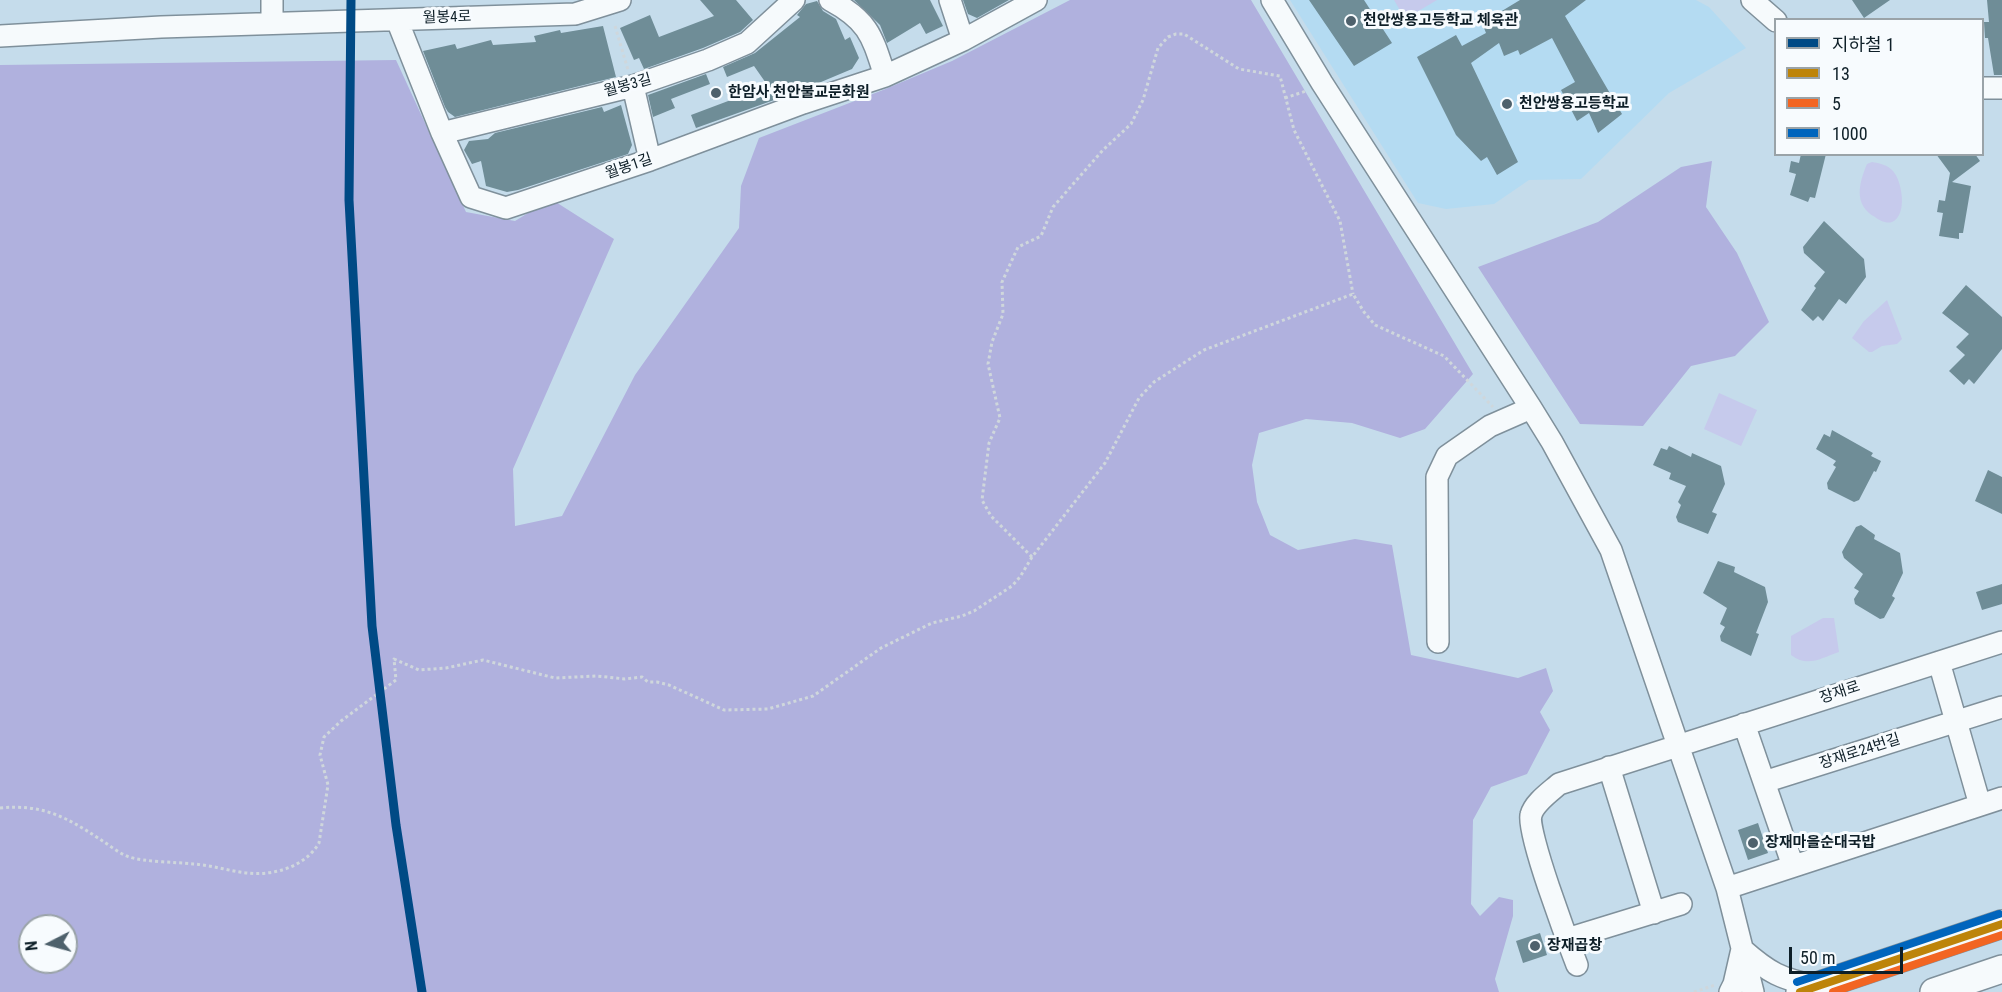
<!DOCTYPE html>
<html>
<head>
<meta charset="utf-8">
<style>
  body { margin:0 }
  #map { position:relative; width:2002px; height:992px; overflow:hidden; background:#c5dceb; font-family:"Roboto Condensed","Noto Sans KR",sans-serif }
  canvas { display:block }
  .legend { position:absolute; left:1774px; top:18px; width:210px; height:138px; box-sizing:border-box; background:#f7fbfe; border:2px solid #9aa3a8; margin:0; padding:8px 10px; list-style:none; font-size:18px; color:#0e1f28 }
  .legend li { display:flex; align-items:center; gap:12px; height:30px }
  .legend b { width:30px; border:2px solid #9aa3a8 }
  .north { position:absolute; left:18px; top:914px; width:60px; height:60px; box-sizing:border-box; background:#f7fbfe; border:2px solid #9aa3a8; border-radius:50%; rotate:264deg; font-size:16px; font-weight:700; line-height:24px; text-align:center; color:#0e1f28 }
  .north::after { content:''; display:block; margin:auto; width:21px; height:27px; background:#4e616c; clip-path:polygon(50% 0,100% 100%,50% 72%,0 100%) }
  .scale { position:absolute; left:1789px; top:947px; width:114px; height:27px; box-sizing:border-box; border:3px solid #0e1f28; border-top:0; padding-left:8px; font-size:18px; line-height:21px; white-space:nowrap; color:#0e1f28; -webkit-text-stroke:4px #f7fbfe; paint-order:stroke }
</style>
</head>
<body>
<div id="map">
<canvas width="2002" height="992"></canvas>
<ul class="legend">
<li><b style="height:8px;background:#004a85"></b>지하철 1</li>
<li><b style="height:8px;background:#bd840a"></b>13</li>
<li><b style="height:8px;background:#f26522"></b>5</li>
<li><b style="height:8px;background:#0065bd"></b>1000</li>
</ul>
<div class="north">N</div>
<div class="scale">50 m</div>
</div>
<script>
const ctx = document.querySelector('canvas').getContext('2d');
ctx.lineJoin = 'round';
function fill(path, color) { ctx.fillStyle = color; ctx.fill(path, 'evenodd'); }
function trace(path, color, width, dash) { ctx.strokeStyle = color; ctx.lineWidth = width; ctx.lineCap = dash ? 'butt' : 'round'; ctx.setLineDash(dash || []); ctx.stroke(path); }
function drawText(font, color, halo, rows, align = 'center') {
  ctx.font = font + ' "Roboto Condensed","Noto Sans KR",sans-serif'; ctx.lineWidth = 6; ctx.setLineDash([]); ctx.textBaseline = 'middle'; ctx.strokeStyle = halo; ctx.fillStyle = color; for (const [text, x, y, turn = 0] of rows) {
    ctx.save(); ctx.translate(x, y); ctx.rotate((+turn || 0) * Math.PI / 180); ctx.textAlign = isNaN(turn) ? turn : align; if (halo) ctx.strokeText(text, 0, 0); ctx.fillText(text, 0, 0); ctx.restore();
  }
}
fill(new Path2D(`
  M1290 0H1696L1709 7 1746 48 1669 93 1581 179 1529 180 1494 204 1446 209 1418 203Z`), '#b4dbf2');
fill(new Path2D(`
  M1394 0H1437L1405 19Z
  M1872 162C1879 163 1888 165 1893 171 1902 181 1908 215 1892 222 1886 224 1879 220 1875 217 1853 205 1859 183 1867 164Z
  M1887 300 1902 339 1897 344 1882 346 1872 352H1869L1852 338 1864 321Z
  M1719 393 1757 410 1741 446 1704 429Z
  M1823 618H1834L1839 652C1821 658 1808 668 1791 655V636Z`), '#c6caec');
fill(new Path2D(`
  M1070 0H1251L1473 374 1425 429 1400 438 1352 423 1306 419 1259 433 1252 465 1257 502 1270 535 1298 550 1355 539 1392 545 1411 655 1518 678 1546 668 1553 691 1540 712 1550 730 1527 774 1491 787 1473 820 1471 904 1480 916 1499 897 1513 900V916L1495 979 1499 992H0V65L396 60 466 212 515 221 551 199 614 239 513 469 515 526 562 516 635 375 739 228 741 186 759 138 883 90 952 61ZM30 926H66V962H30Z
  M1712 161 1706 207 1737 253 1769 322 1735 356 1691 366 1643 426 1580 424 1478 267 1598 222 1681 167Z`), '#b0b1de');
fill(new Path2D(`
  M700 0H736L753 20 740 32 703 48 644 69 639 58 634 60 620 28 650 15 659 37 714 16Z
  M854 0H930L943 26 926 34 920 23 887 43 880 25Z
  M963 0H1009L977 18 968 14Z
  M1309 0H1364L1392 43 1354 66Z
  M1520 0H1586L1565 16 1622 114 1598 133 1589 113 1577 121 1561 90 1575 82 1552 38 1520 55 1518 50 1504 56 1499 43 1471 63 1518 162 1497 175 1487 157 1481 161 1456 135 1417 57 1456 35 1462 46 1486 33 1482 23Z
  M1852 0H1890L1864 18Z
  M1987 0H2002V75H1994L1988 38H1985L1984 22H1989Z
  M817 1 823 11 836 19 845 40 850 37 859 58 852 69 802 90 696 128 691 115 768 86 754 66 727 77 723 67 755 53 800 17 797 15 806 4Z
  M603 26 616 77 455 117 448 112 445 107 423 51 455 44 457 49 491 40 493 45 536 42 534 36 560 30 561 33Z
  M706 74 710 84 671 99 675 108 653 117 648 95Z
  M621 105 632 145 628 154 518 190 507 192 486 186 481 161 472 164 464 150 469 141 488 139 495 133 602 107 604 112Z
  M1801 154H1826L1815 198 1810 197 1808 202 1790 195 1796 174 1789 172 1791 161 1799 163Z
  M1936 154H1975L1980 161 1952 182 1971 186 1963 233H1959V239L1939 236 1943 213 1937 212 1939 200 1945 201 1950 173Z
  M1824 221 1864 259 1866 277 1846 304 1839 299 1823 321 1818 316 1813 321 1801 310 1816 288 1814 286 1825 272 1804 253 1803 247Z
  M1966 285 2002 317V349L1974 384 1969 379 1964 385 1949 371 1965 355 1956 347 1969 334 1942 313Z
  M1832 430 1873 453 1871 456 1881 461 1876 472 1874 471 1859 500 1854 502 1828 489 1827 483 1836 467 1833 465 1836 461 1816 449 1824 434 1830 437Z
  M1669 446 1691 457 1692 453 1721 466 1725 484 1712 512 1717 514 1708 534 1678 522 1676 517 1681 505 1678 502 1686 486 1669 479 1671 473 1653 465 1661 448 1667 450Z
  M1988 470 2002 477V514L1975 501Z
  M1861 525 1875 535 1874 539 1900 553 1903 573 1892 596 1895 598 1884 618 1880 619 1855 604 1854 599 1859 591 1854 588 1863 574 1844 558 1842 552 1856 527Z
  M1718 561 1735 567 1734 572 1765 587 1768 602 1756 633 1759 634 1751 656 1721 641 1720 636 1725 627 1720 624 1727 608 1703 593Z
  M2002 584V604L1982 610 1976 592Z
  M1758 823 1768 853 1748 860 1738 830Z
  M1540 933 1547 955 1523 963 1516 941Z`), '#6f8d97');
const minor = new Path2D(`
  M272 0V23
  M830 0C869 21 872 36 885 76
  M950 0 963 40
  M1272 0 1322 83 1531 408 1552 442 1611 550 1727 888 1753 992
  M1752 0 1776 21
  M397 20 442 133 471 197 506 208 650 160 803 103 885 76 963 40 1036 0
  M0 36 161 27 575 14 620 0
  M633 86 650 160
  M1982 88H2002
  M442 133 633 86 708 60 747 43 794 0
  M1438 642 1437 477 1447 456 1490 426 1531 408
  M1939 662 1980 805
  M1744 724 1793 866
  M1609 767 1654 913
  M1764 782 2002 707
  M1727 888 2002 798
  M1567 939 1681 904
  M1577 965C1568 942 1526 831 1531 815 1534 803 1550 792 1559 784L2002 642
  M1730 992 1734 984 1742 949C1769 973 1781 979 1816 986`);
const major = new Path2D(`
  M1800 992 2002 924
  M1934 992 2002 969`);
trace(minor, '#7f909b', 24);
trace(major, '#7f909b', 30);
trace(new Path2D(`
  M615 26 628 70
  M1285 98 1306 91
  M1032 557 991 516 982 500 989 443 1000 418 988 364 992 342 1003 314 1002 282 1018 247 1041 236 1053 207 1103 150 1131 124 1143 100 1158 48 1168 37 1176 34H1184L1239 69 1280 76 1294 130 1340 221 1353 294
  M0 808C41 804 65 816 98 838 108 844 118 853 129 857 145 862 175 862 193 864 211 865 229 871 247 873 273 876 305 867 319 843L328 785 320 755 324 737 341 721 396 680 394 659 419 670 446 668 483 660 555 678 597 676 625 679 642 677 648 682H657L669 685 724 710 768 709 813 696 881 648 932 623 962 616 974 611 1012 586 1020 577 1032 557 1105 463 1139 398 1154 382 1204 350 1353 294 1364 312 1375 325 1444 356 1493 407
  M1694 992 1715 985`), '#cfd7dc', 3, [3, 3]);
trace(minor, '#f6fafc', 21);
trace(major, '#f6fafc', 27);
trace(new Path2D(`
  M1800 992 2002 924`), '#bd840a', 8);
trace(new Path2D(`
  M1833 992 2002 935`), '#f26522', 8);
trace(new Path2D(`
  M1797 982 1999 914`), '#0065bd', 8);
trace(new Path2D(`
  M351 0 349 200 372 626 396 825 422 992`), '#004a85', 9);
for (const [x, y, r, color] of [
  [1351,21,6,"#4e616c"],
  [716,93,6,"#4e616c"],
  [1507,104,6,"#4e616c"],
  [1753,843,6,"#4e616c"],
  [1535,946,6,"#4e616c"]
]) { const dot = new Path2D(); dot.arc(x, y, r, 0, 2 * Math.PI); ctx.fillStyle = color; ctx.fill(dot); trace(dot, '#f7fbfe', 2); }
drawText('15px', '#0e1f28', '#f7fbfe', [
  ["월봉4로",447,18,-2],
  ["월봉3길",628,86,-16],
  ["월봉1길",629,167,-19],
  ["장재로",1840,693,-18],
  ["장재로24번길",1860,752,-18]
]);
drawText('bold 15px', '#0e1f28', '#f7fbfe', [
  ["천안쌍용고등학교 체육관",1363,21],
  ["한암사 천안불교문화원",728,93],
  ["천안쌍용고등학교",1519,104],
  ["장재마을순대국밥",1765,843],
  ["장재곱창",1547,946]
], 'left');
</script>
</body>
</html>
